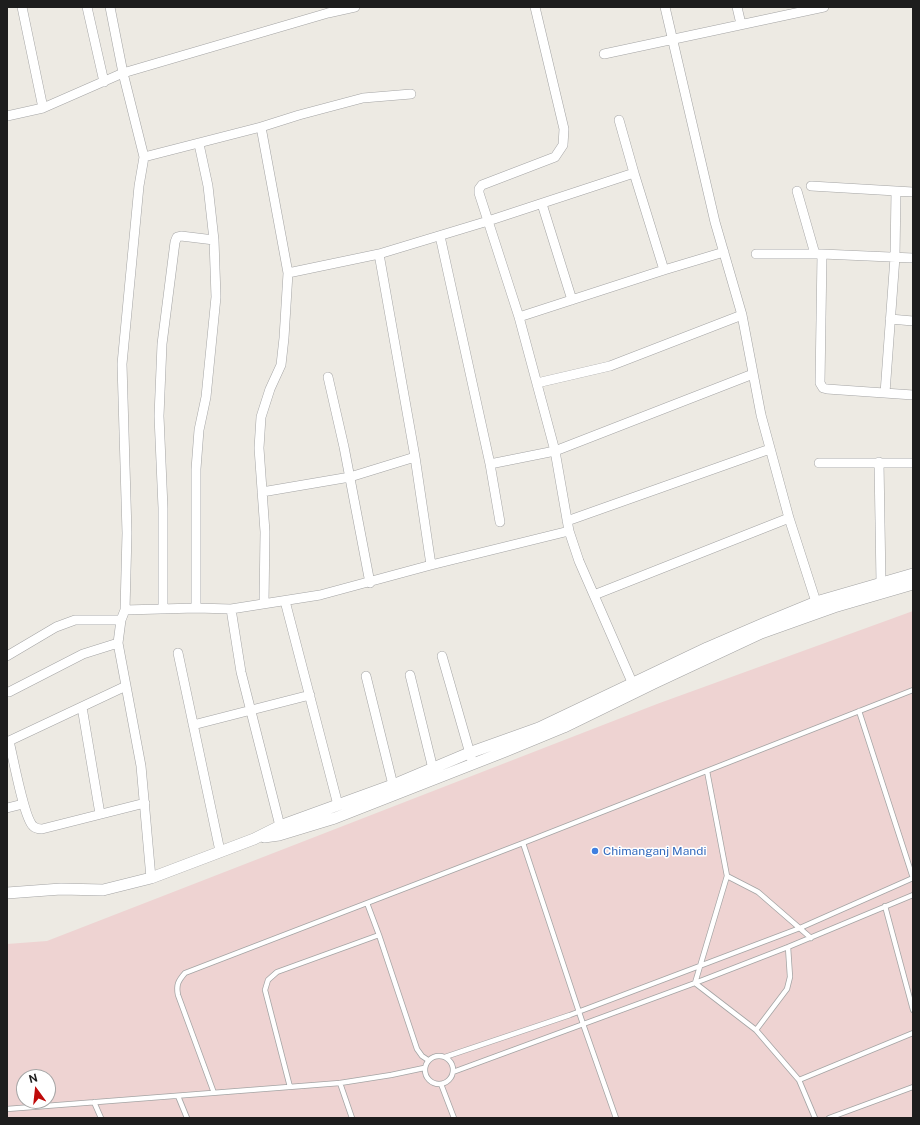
<!DOCTYPE html>
<html>
<head>
<meta charset="utf-8">
<style>
  body { margin:0 }
  #map { position:relative; width:920px; height:1125px; overflow:hidden; background:#edeae3; font-family:"Public Sans",sans-serif }
  canvas { display:block }
  .frame { position:absolute; inset:0; border:8px solid #1d1d1d; pointer-events:none }
  .north { position:absolute; left:16px; top:1069px; width:40px; height:40px; box-sizing:border-box; background:#fff; border:1px solid #a5a5a5; border-radius:50%; rotate:345deg; font-size:11px; font-weight:700; line-height:16px; text-align:center; color:#1d1d1d }
  .north::after { content:''; display:block; margin:auto; width:14px; height:18px; background:#bf0a0a; clip-path:polygon(50% 0,100% 100%,50% 72%,0 100%) }
</style>
</head>
<body>
<div id="map">
<canvas width="920" height="1125"></canvas>
<div class="frame"></div>
<div class="north">N</div>
</div>
<script>
const ctx = document.querySelector('canvas').getContext('2d');
ctx.lineJoin = 'round';
function fill(path, color) { ctx.fillStyle = color; ctx.fill(path, 'evenodd'); }
function trace(path, color, width, dash) { ctx.strokeStyle = color; ctx.lineWidth = width; ctx.lineCap = dash ? 'butt' : 'round'; ctx.setLineDash(dash || []); ctx.stroke(path); }
function drawText(font, color, halo, rows, align = 'center') {
  ctx.font = font + ' "Public Sans",sans-serif'; ctx.lineWidth = 3; ctx.setLineDash([]); ctx.textBaseline = 'middle'; ctx.strokeStyle = halo; ctx.fillStyle = color; for (const [text, x, y, turn = 0] of rows) {
    ctx.save(); ctx.translate(x, y); ctx.rotate((+turn || 0) * Math.PI / 180); ctx.textAlign = isNaN(turn) ? turn : align; if (halo) ctx.strokeText(text, 0, 0); ctx.fillText(text, 0, 0); ctx.restore();
  }
}
fill(new Path2D(`
  M913 611V1118H7V944L47 941 657 704ZM24 1077H48V1101H24Z`), '#eed3d2');
const service = new Path2D(`
  M859 711 913 878
  M707 771 727 876 758 892 811 938
  M523 843 583 1024 616 1118
  M727 876 695 983 756 1030 799 1080 815 1118
  M367 903 379 935
  M885 906 913 1010
  M756 1030 787 989 790 977 788 947
  M425 1070a14 14 0 1 1 28 0a14 14 0 1 1-28 0Z
  M445 1057 570 1015 800 928 913 878
  M453 1072 695 983 788 947 913 895
  M799 1080 913 1033
  M340 1083 352 1118
  M441 1084 454 1118
  M290 1087 265 990 268 980 277 972 379 935 417 1049 422 1056 428 1060
  M214 1093 178 995C176 985 178 981 185 973L523 843 913 690
  M178 1096 187 1118
  M94 1102 101 1118
  M7 1109 340 1083 391 1075 424 1068
  M829 1118 913 1087`);
const minor = new Path2D(`
  M22 7 43 108
  M87 7 104 82
  M110 7 123 73 144 157 139 186 122 364 127 533 125 610 121 620 118 643 141 766 151 878
  M535 7 564 129 563 145 555 157 482 185 479 189V193L519 317 555 451 569 531 579 561 635 689
  M665 7 715 222 742 315 761 415 789 518 816 602
  M737 7 741 24
  M604 54 824 7
  M7 116 43 108 123 73 328 13 355 7
  M619 120 634 173
  M261 127 299 115 363 98 411 94
  M144 157 261 127 288 273 284 338 281 365 270 389 261 417 259 448 265 532 264 603
  M811 186 896 191
  M797 191 815 254
  M542 204 572 300
  M440 236 490 464 555 451 753 374
  M379 254 415 457 431 565
  M756 254H822L913 258
  M822 254 820 383 823 388 827 389 913 395
  M288 273 379 254 488 221 634 173 664 270 724 252
  M519 317 664 270
  M890 319 913 321
  M328 377 344 447 370 583
  M537 383 610 366 742 315
  M885 393 895 257 896 191 913 192
  M879 462 881 583
  M819 463H913
  M490 464 500 522
  M262 492 350 477 415 457
  M567 521 770 449
  M594 595 789 518
  M285 601 338 805
  M196 608V469L199 430 206 397 216 297 214 240 208 186 199 144
  M163 609V508L159 416 162 344 175 242 177 237 181 236 214 240
  M231 609 241 672 280 826
  M125 610 196 608 231 609 320 595 431 565 569 531
  M178 653 220 851
  M7 656 56 627 75 620H121
  M442 656 473 764
  M410 675 433 769
  M366 676 393 785
  M126 686 9 741C13 757 24 818 33 826 36 829 39 829 42 829L145 803
  M9 692 83 654 118 643
  M82 707 100 814
  M193 725 310 695
  M7 808 23 804`);
const tertiary = new Path2D(`
  M264 837 279 835 335 818 506 751 564 727 654 683 761 633 834 607 913 584
  M7 893 61 889 103 890 151 878 254 839 280 826 393 785 469 753 539 728 707 648 765 623 816 602 913 574`);
trace(service, '#a4a4a4', 6);
trace(minor, '#a4a4a4', 10);
trace(tertiary, '#a4a4a4', 12);
trace(service, '#fff', 4.5);
trace(minor, '#fff', 9);
trace(tertiary, '#fff', 11);
for (const [x, y, r, color] of [
  [595,851,4,"#3f7fe0"]
]) { const dot = new Path2D(); dot.arc(x, y, r, 0, 2 * Math.PI); ctx.fillStyle = color; ctx.fill(dot); trace(dot, '#fff', 1.5); }
drawText('12px', '#366cbe', '#fff', [
  ["Chimanganj Mandi",603,851]
], 'left');
</script>
</body>
</html>
